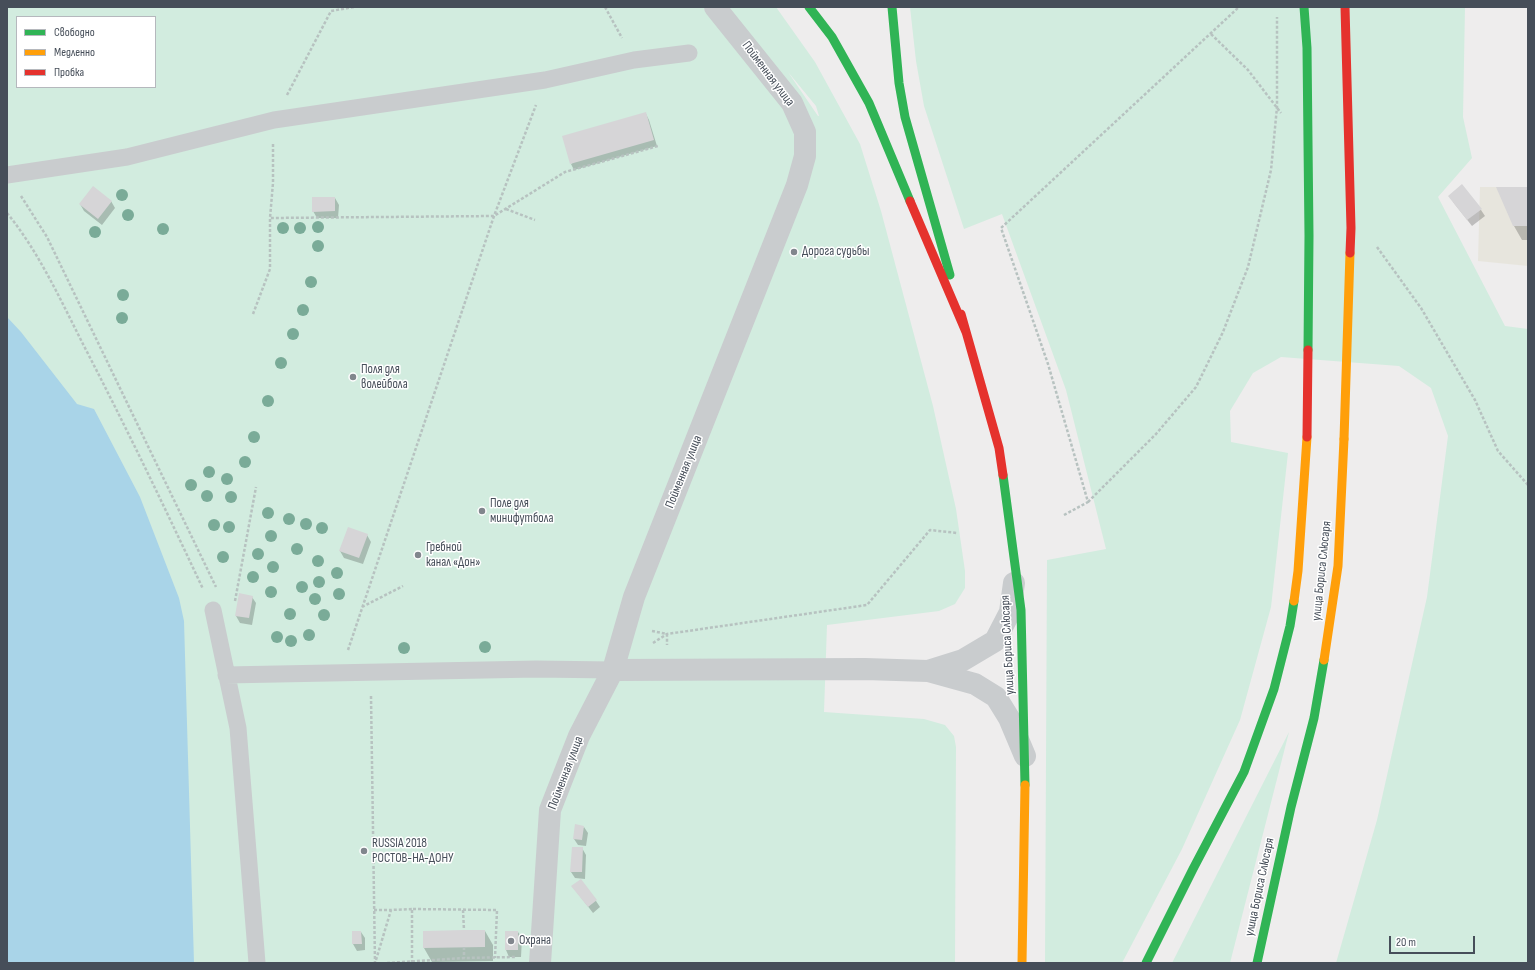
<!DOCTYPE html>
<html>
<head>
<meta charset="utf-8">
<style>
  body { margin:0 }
  #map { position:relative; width:1535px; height:970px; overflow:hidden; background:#eeeded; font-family:"Sofia Sans Condensed",sans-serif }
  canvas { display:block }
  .frame { position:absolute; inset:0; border:8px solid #464e59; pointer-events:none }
  .legend { position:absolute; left:16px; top:16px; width:140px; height:72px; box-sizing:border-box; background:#fff; border:1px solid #b5b8bd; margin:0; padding:5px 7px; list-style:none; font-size:12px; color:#464e59 }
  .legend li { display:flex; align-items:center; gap:8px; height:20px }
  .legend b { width:20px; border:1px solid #b5b8bd }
  .scale { position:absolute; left:1389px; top:936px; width:86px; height:18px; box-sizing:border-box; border:2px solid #464e59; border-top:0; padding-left:5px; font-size:12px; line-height:14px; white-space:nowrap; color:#464e59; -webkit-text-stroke:3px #fff; paint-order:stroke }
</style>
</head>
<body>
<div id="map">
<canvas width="1535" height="970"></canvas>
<div class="frame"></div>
<ul class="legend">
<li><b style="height:5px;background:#30b455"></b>Свободно</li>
<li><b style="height:5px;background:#ff9f0a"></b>Медленно</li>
<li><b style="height:5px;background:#e5322d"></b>Пробка</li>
</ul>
<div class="scale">20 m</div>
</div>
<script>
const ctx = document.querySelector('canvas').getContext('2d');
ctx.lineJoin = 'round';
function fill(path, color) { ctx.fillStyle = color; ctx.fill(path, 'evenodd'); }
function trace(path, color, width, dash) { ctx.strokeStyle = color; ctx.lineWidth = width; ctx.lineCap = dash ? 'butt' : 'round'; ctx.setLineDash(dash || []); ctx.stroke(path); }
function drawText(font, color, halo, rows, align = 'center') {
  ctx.font = font + ' "Sofia Sans Condensed",sans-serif'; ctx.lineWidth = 3; ctx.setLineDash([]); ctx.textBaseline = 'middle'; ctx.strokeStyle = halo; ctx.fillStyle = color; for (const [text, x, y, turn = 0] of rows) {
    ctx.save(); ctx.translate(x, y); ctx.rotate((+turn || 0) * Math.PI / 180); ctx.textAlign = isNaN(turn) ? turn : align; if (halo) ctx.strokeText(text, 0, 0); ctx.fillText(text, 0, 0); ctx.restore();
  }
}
fill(new Path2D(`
  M1480 187H1528V266L1478 261Z`), '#e7e5dd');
fill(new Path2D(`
  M7 7H776L815 62 860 144 881 211 933 406 956 509 965 571V588L955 604 939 611 827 625 824 712 924 719 945 725 954 736 956 747 955 963H7ZM17 17H155V87H17ZM788 72 816 106 819 116H818Z
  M910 7H1465L1463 117 1472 158 1438 197 1505 326 1528 329V963H1336L1377 820 1427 597 1448 436 1431 388 1399 366 1281 357 1253 373 1230 411 1231 442 1288 453 1271 607 1240 720 1182 849 1122 963H1045L1047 560 1106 549 1066 390 1002 214 964 229 924 106 916 61Z
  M1289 732 1230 963H1172Z`), '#d2ecdf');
fill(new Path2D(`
  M7 317 21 332 77 404 94 409 140 497 179 598 184 621 194 963H7Z`), '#a9d4e8');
fill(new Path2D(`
  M646 114 649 120 657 146 574 170 571 164Z
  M1528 188V240H1522L1514 226Z
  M335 198 339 205 338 218H317L313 211Z
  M111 201 115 208 102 225 84 211 80 204Z
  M1453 202 1481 210 1485 216 1472 226Z
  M367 535 371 542 363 564 344 558 340 551Z
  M252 597 256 603 252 625 240 623 236 616Z
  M584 827 588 833 586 846 578 845 574 839Z
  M582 848 586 855 585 879 575 878 571 872Z
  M573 887 596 901 600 907 593 913Z
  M485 931 493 945V961L432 962 424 948Z
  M361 932 365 938V950L357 951 353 944Z
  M506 932H518L522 938 521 957H509L506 950Z`), '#0003');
fill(new Path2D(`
  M646 112 654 140 570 164 562 136Z
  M1462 184 1482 209 1467 220 1448 196Z
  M93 186 112 201 98 219 79 204Z
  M1496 187H1528V226H1513Z
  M312 197H335V211L312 212Z
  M348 527 368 534 359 558 339 551Z
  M239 593 253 596 249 618 235 616Z
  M575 824 584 826 582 840 573 839Z
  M572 847H583L582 872H570Z
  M581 879 597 900 588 907 571 886Z
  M464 930H485V947L423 948V931Z
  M352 931H361L362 944H352Z
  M505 931H518V950H505Z`), '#d6d5d7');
trace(new Path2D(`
  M605 7 622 38
  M1211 34 1248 70 1281 113
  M287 95 331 11 354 7
  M273 144V183L270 218 494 216 565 172 658 146
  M21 196 47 237 216 587
  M506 209 535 220
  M7 213C39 252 61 301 84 346 126 427 165 508 203 589
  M1377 247 1421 308 1475 400 1498 451 1528 485
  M253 314 270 269V218
  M1088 502 1156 434 1196 387 1223 332 1248 267 1271 170 1277 107V17
  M1064 515 1088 502 1048 364 1001 228 1239 7
  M235 601 256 487
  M362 607 403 586
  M652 631 667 634V645
  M653 643 667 634 867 605 930 530 957 533
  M348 650 494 216 536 105
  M371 696 375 963
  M374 910H391
  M463 910 464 930
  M464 947V958
  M376 960 391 910 412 909
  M387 963 464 958 515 957
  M412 963V909L497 910 495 958`), '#b7c2c0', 2.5, [3, 2]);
trace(new Path2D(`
  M7 175 127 157 274 120 545 80 634 60 689 53
  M213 610 238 728 257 963
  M226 675 536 669 613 670`), '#c9ccce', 17);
trace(new Path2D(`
  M613 670 865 669 928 671 975 684 996 697 1009 718 1025 756
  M928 671 963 660 995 641 1010 612 1014 583
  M540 963 550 810 579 736 613 670 634 597 797 185 805 156V132L792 103 715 7`), '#c9ccce', 22);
trace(new Path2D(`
  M809 7 832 37 869 103 910 201
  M892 7 899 83 905 117 950 275
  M1003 475 1021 610 1025 785
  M1146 963 1193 869 1244 772 1274 689 1290 626 1294 601
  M1257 963 1291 807 1314 718 1324 660`), '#30b455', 9);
trace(new Path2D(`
  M1294 601 1298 571 1307 437
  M1324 660 1338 566 1344 439
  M1022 963 1025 785`), '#ff9f0a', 9);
trace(new Path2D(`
  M910 201 966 332
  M961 314 999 448 1003 475`), '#e5322d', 9);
trace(new Path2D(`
  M1304 7 1307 48 1309 236 1308 350`), '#30b455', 9);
trace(new Path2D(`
  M1344 439 1350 253`), '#ff9f0a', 9);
trace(new Path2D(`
  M1345 7 1351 228 1350 253
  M1307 437 1308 350`), '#e5322d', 9);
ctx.fillStyle = '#7aab98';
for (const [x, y] of [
  [122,195],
  [128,215],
  [318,227],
  [283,228],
  [300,228],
  [163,229],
  [95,232],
  [318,246],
  [311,282],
  [123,295],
  [303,310],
  [122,318],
  [293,334],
  [281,363],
  [268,401],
  [254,437],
  [245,462],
  [209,472],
  [227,479],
  [191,485],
  [207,496],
  [231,497],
  [268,513],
  [289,519],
  [306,524],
  [214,525],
  [229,527],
  [322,528],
  [271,536],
  [297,549],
  [258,554],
  [223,557],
  [318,561],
  [273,567],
  [337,573],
  [253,577],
  [319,582],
  [302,587],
  [271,592],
  [339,594],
  [315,599],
  [290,614],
  [324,615],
  [309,635],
  [277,637],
  [291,641],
  [485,647],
  [404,648]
]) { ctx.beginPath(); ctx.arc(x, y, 6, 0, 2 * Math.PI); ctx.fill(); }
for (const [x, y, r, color] of [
  [794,252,4,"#81868d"],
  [353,377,4,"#81868d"],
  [482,511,4,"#81868d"],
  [418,555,4,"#81868d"],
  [364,851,4,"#81868d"],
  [511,941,4,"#81868d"]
]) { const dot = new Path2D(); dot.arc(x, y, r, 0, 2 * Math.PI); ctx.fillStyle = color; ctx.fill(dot); trace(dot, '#fff', 1.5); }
drawText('13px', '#464e59', '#fff', [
  ["Пойменная улица",768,74,53],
  ["Пойменная улица",684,472,-68],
  ["улица Бориса Слюсаря",1322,571,-84],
  ["улица Бориса Слюсаря",1008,645,-93],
  ["Пойменная улица",566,773,-69],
  ["улица Бориса Слюсаря",1260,887,-78]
]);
drawText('13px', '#464e59', '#fff', [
  ["Дорога судьбы",802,252],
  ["Поля для",361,370],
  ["волейбола",361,385],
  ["Поле для",490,504],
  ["минифутбола",490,519],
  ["Гребной",426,548],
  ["канал «Дон»",426,563],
  ["RUSSIA 2018",372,844],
  ["РОСТОВ-НА-ДОНУ",372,859],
  ["Охрана",519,941]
], 'left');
</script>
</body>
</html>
